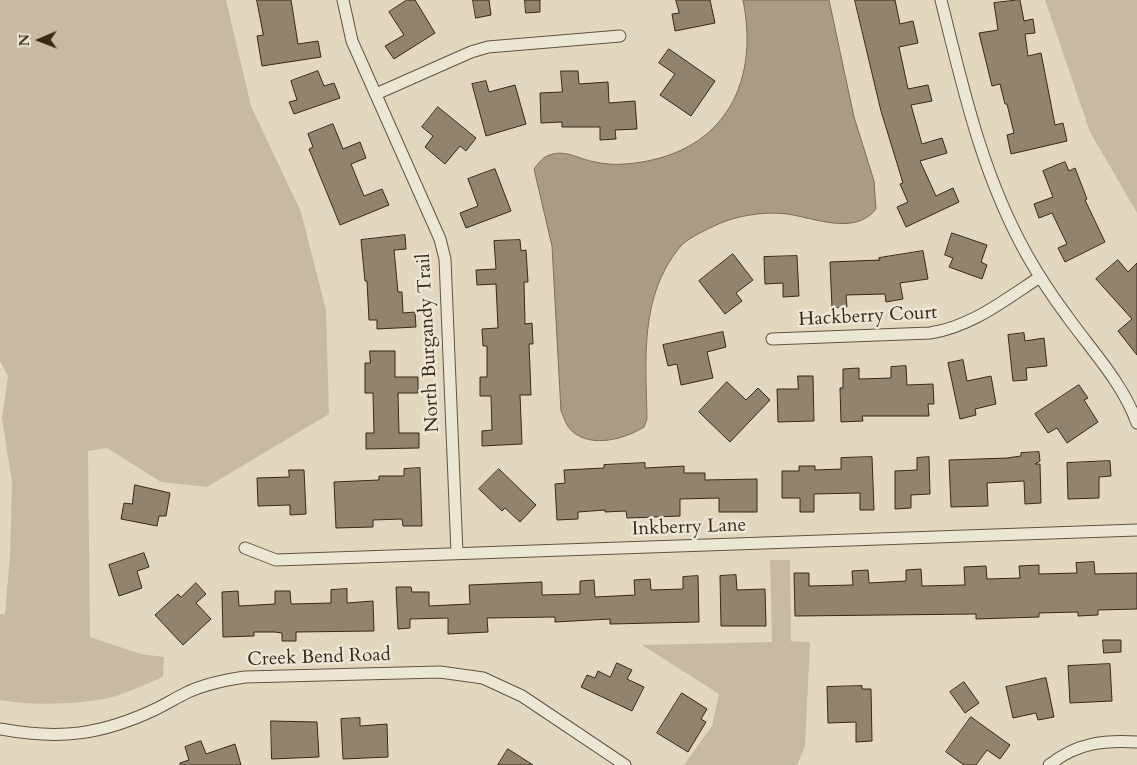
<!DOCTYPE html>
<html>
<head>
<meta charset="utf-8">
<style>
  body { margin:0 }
  #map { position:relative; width:1137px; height:765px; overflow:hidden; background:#e2d8bf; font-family:Cardo,serif }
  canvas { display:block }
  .north { position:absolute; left:15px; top:15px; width:50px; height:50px; -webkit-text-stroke:4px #ece6d5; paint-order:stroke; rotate:269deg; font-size:14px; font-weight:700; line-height:20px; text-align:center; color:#3b2618 }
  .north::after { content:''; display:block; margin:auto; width:18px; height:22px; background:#3b2618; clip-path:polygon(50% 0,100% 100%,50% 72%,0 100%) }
</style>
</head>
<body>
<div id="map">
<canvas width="1137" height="765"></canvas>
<div class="north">N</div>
</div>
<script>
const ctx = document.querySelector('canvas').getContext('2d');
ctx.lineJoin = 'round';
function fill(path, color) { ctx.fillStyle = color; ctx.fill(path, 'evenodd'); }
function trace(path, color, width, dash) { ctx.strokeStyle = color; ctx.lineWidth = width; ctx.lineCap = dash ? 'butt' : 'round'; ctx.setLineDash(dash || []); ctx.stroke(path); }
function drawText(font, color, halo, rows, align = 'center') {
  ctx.font = font + ' Cardo,serif'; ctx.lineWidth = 5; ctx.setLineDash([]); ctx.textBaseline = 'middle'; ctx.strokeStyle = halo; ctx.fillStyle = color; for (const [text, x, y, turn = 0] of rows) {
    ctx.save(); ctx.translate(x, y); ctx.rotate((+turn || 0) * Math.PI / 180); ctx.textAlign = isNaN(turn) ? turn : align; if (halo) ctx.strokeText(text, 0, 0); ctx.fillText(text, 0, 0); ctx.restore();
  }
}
fill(new Path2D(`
  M0 0H226L251 106 301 212 326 310 329 414 207 487 161 482 107 448 88 451 90 637 141 654 164 657 163 677C148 683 134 690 119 695 90 705 31 706 0 700V614H5L10 556 12 483 2 418 8 376 0 361Z
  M1045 0H1137V213L1090 132Z
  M770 560H790L791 641 810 642 805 746 797 765H684L712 726 719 694 642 645 772 642Z`), '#c6baa3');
const water = new Path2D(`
  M743 0H829L854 117 874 181 876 209C855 236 815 218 787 214 763 211 733 216 712 227 702 232 688 238 680 247 639 296 646 361 647 419L644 427C625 439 592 448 573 432 566 426 564 418 561 411L552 246 534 169C538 164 542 158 547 156 564 148 578 159 595 162 604 164 616 165 625 164 719 157 761 89 743 0Z`);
fill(water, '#a99b86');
trace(water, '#7d6c5a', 1);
const building = new Path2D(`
  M257 0H291L298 44 318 41 321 57 262 66 257 36 263 35Z
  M407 0H415L435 33 394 59 385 46 404 35 389 12Z
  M473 0H489L491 15 476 18Z
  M525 0H540V12L526 13Z
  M676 0H710L715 23 675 31 672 14 679 13Z
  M855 0H895L900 24 913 21 918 43 899 47 908 89 928 85 932 101 911 105 922 144 942 138 947 153 920 161 936 196 953 188 959 202 906 227 897 207 908 202 900 184 903 183 881 111Z
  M1020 0 1024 21 1033 19 1035 33 1025 34 1028 56 1041 53 1055 125 1063 123 1067 141 1011 154 1007 135 1014 133 1007 104H1005L1000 84 992 86 979 33 998 30 994 3Z
  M669 49 715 81 691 116 660 95 675 74 659 63Z
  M318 71 324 86 334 83 340 98 294 114 289 102 297 100 291 81Z
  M561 71H578L579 84 608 82 609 103 635 101 637 129 615 130 616 139 600 140V127H562V122L541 123 540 93 562 92Z
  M486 81 489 92 515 85 526 124 486 136 472 84Z
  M438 107 476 138 466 151 460 146 445 164 425 147 433 136 422 127Z
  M333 124 343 149 360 142 366 158 351 164 364 196 382 189 389 205 340 225 309 149 313 147 308 134Z
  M1065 162 1069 171 1075 168 1087 199 1085 200 1105 242 1065 262 1058 248 1067 244 1052 213 1039 218 1034 204 1053 197 1043 171Z
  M495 169 511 211 466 228 460 213 478 206 468 179Z
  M952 233 987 245 981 262 987 265 982 279 949 267 953 258 945 255Z
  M405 235 406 249 394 250 398 292H402L403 313 415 312 416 327 377 329V320H369L367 281H365L361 240Z
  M520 240 521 251 526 250 528 282H524L525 324 532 323 533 344H529L531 395H520L522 444 482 446V431L492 430 491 396H480V377H487V346H483L482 329 498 328 496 284 477 285 476 270 496 269 494 241Z
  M923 251 928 279 900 283 903 299 886 302 885 294 846 295 847 307 832 308 830 262 880 260 879 258Z
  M733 254 753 280 736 293 742 301 725 314 699 281Z
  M797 256 799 296 783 297V283L765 284 764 257Z
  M1118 260 1128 272 1137 263V355L1118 331 1132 319 1096 279Z
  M723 332 726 347 707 352 713 378 681 385 677 364 668 366 663 345Z
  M1024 333 1025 341 1044 338 1047 366 1026 368 1027 380 1013 381 1008 335Z
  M370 351H395V377H418V393H398L399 433H419V448L366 449V433H374L373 393H365V363H370Z
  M963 360 967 381 991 376 996 404 975 409 976 415 960 419 948 363Z
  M906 366 907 385 933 384 934 404H928L929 416H862L863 421 841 422 840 388H843V369L859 368V379L891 378V367Z
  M798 376H813L814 421 778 422 777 389H798Z
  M727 382 746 400 758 388 770 400 730 442 699 412Z
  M1079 385 1088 398 1084 400 1098 422 1067 443 1057 428 1048 433 1035 414Z
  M1039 452 1040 461 1035 464H1040L1041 503 1025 504 1024 481 987 483 988 506 951 507 949 460 1007 458 1021 456V453Z
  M872 457 874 510H860V493L814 494V512H800V498H782V471H799V466H815V470L841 469V458Z
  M929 457 930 494 911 495V508L895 509V471L917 470V458Z
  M1110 461 1111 476 1099 477V498L1068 499 1067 463Z
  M645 463V468L684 466V473H705V480L757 479V512H719V498L680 499V516L627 518 626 511 605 512V510L578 512V519L557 520 555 484 565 483 564 470 604 468V465Z
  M420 468 422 526H403L402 519 373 520V527L336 528 334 482 379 480V476H404V469Z
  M499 469 536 505 520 522 505 508 502 511 479 489Z
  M289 470H304L306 514 290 515V505L258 506 257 478 289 477Z
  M135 485 170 493 166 516H159L157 526 121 519 124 503 132 504Z
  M144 553 149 567 137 571 142 588 119 596 109 565Z
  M1094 562 1095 574 1137 573V609L1098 610V615L1078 616V612L1039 613V617L976 619V614L795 616 794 573H809V586L853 585 852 571 868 570 869 583 906 581V570L921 569 922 586 965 585 964 567 986 566 987 579 1020 578 1019 566 1039 565V574L1077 573 1076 563Z
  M736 575 737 590 765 589 766 626H721L720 576Z
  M698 576 699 622 610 624V619L555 622V617L487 618 488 632 448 634V618L410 619V628L398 629 396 587H411L412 592H429V606L470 604 469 585 542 582V595L580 594V581L594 580 595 597 635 595 634 580 650 579 651 590 683 589V577Z
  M196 583 206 594 196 603 211 619 183 645 155 615 178 594 181 597Z
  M347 589V603L373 601 374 631 296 632V641H282V633L275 632H254V636L223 637 222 592 238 591 239 606 275 604V591H290L291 604 331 603V590Z
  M1103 640H1121V652L1104 653Z
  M617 663 632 670 627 679 644 687 632 711 581 687 587 675 595 678 598 671 610 677Z
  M1110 664 1112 701 1070 703 1068 666Z
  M1046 678 1054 717 1038 720 1036 713 1013 718 1006 687Z
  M964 682 979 703 965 713 950 692Z
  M862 686V689H871L872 741 856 742V722L828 723 827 687Z
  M682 693 707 709 701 719 706 722 688 752 657 733Z
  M971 717 1010 745 1000 759 987 750 976 765H964L946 752Z
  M360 718V726L387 724 388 757 343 759 341 719Z
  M271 721 317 722 319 757 272 759Z
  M201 741 206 754 235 744 241 765H180V763L189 760 185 747Z
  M508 749 533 765H498Z`);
fill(building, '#92836f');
trace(building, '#3b2618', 1);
const street = new Path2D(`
  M343 0 352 41 440 239 445 259 457 553
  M941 0C963 88 982 175 1027 255 1039 276 1052 296 1067 316 1092 351 1122 382 1137 423
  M376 94 471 52 488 47 620 36
  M772 339 930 333C971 327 1006 299 1040 277
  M245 548 276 560 1137 530
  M0 729C60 740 101 735 156 709 166 704 176 698 186 693 204 684 225 680 245 677L440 672 483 678 522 696 625 765
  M1049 765C1077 743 1103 740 1137 742`);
trace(street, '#655242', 13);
trace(street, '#ece6d5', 11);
drawText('19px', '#3b2618', '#ece6d5', [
  ["Hackberry Court",868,317,-3],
  ["North Burgandy Trail",429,343,-93],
  ["Inkberry Lane",689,528,-2],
  ["Creek Bend Road",319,658,-2]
]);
</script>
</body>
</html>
